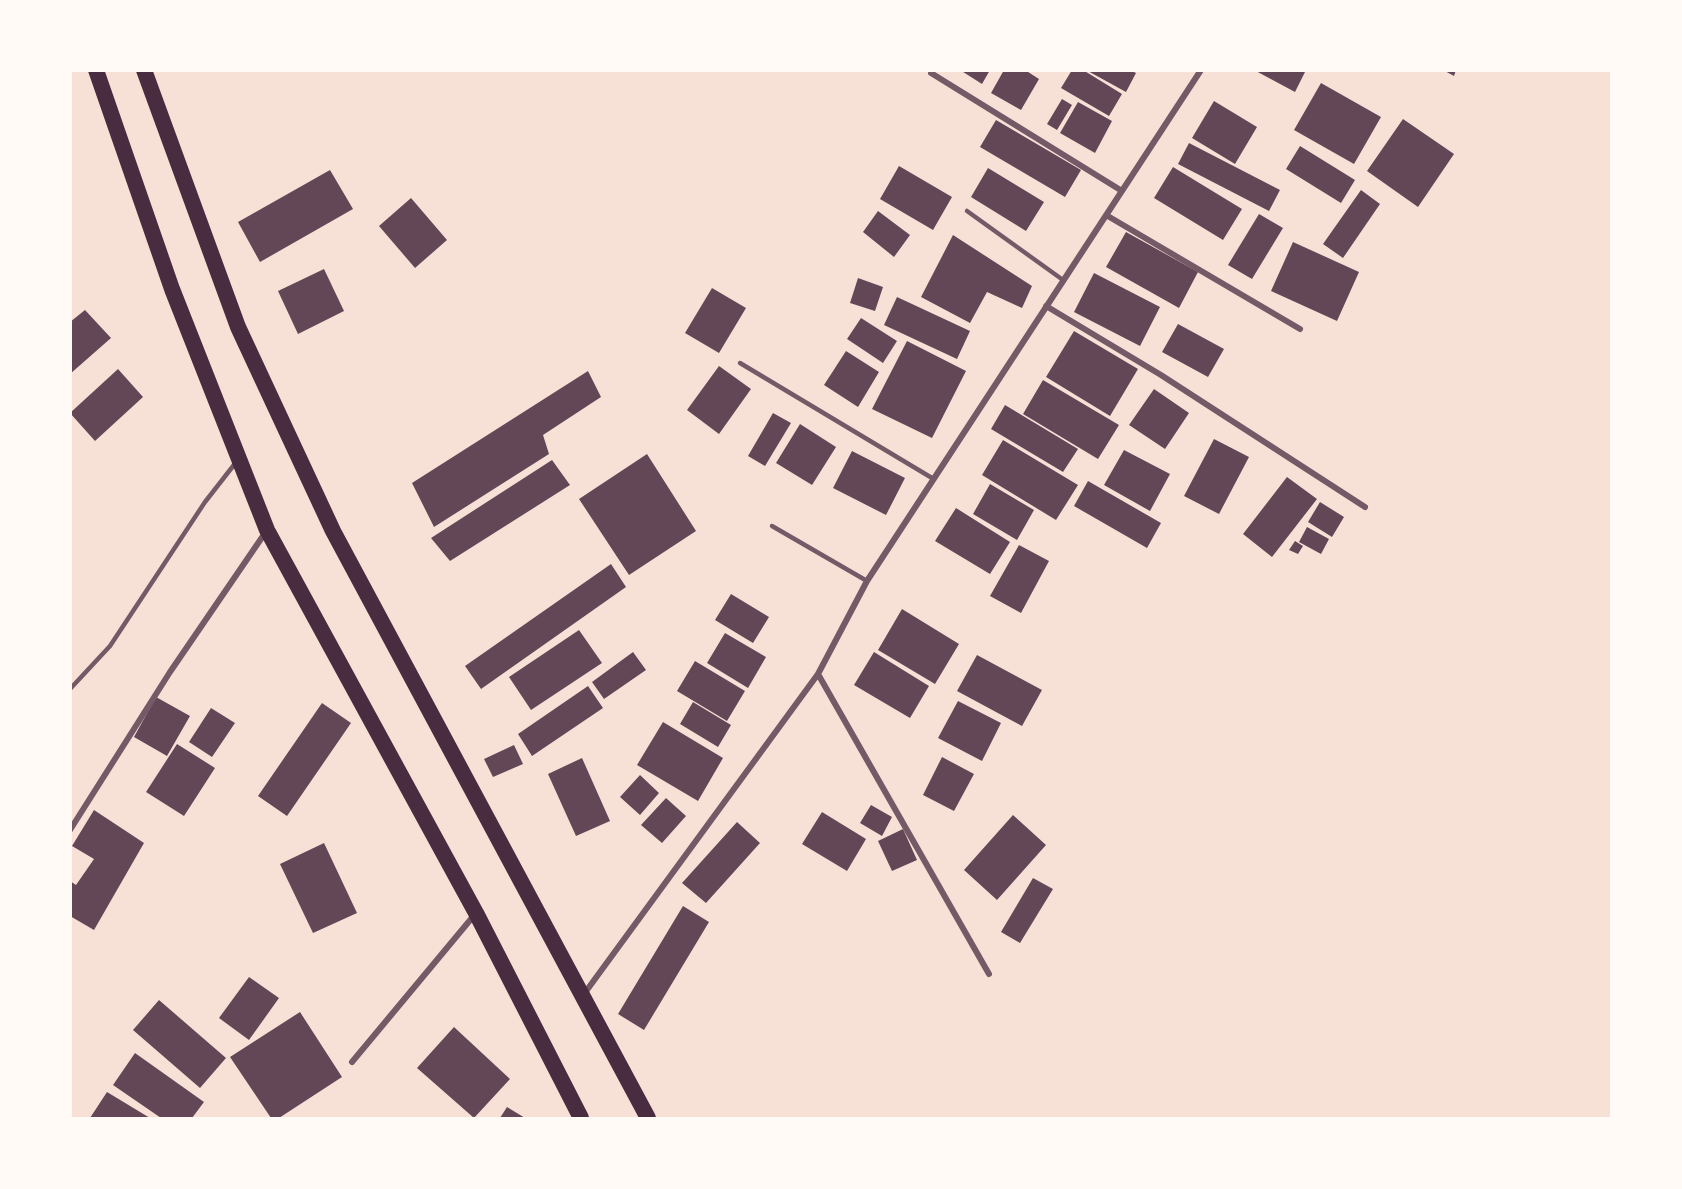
<!DOCTYPE html>
<html>
<head>
<meta charset="utf-8">
<style>
  body { margin:0 }
  #map { position:relative; width:1682px; height:1189px; overflow:hidden; background:#f7e1d7; font-family:Mulish,sans-serif }
  canvas { display:block }
  .frame { position:absolute; inset:0; border:72px solid #fffaf5; pointer-events:none }
</style>
</head>
<body>
<div id="map">
<canvas width="1682" height="1189"></canvas>
<div class="frame"></div>
</div>
<script>
const ctx = document.querySelector('canvas').getContext('2d');
ctx.lineJoin = 'round';
function fill(path, color) { ctx.fillStyle = color; ctx.fill(path, 'evenodd'); }
function trace(path, color, width, dash) { ctx.strokeStyle = color; ctx.lineWidth = width; ctx.lineCap = dash ? 'butt' : 'round'; ctx.setLineDash(dash || []); ctx.stroke(path); }
fill(new Path2D(`
  M960 70H990L982 84Z
  M1004 70H1025L1039 79 1021 110 991 93Z
  M1072 70H1083L1122 94 1109 116 1061 88Z
  M1086 70H1130L1136 73 1126 92Z
  M1254 70H1306L1295 92Z
  M1443 70H1456L1454 76Z
  M1321 83 1381 117 1354 164 1294 130Z
  M1062 99 1072 105 1057 130 1047 124Z
  M1214 101 1257 127 1235 164 1192 138Z
  M1078 102 1112 121 1095 153 1060 133Z
  M1403 119 1454 154 1418 207 1367 171Z
  M996 120 1081 170 1065 197 980 147Z
  M1189 143 1280 190 1269 211 1178 164Z
  M1300 146 1355 180 1341 203 1286 169Z
  M899 166 952 197 933 230 880 199Z
  M1173 167 1242 209 1223 240 1154 198Z
  M988 168 1044 202 1026 231 971 197Z
  M330 170 353 209 260 262 238 222Z
  M1361 190 1380 204 1343 258 1323 244Z
  M411 198 447 240 415 268 379 226Z
  M878 211 910 235 894 257 863 232Z
  M1259 214 1283 228 1252 279 1228 265Z
  M1126 232 1198 272 1179 308 1106 267Z
  M953 235 1032 286 1022 308 987 292 970 323 921 297Z
  M1293 242 1359 272 1337 321 1271 291Z
  M324 269 344 311 298 334 278 291Z
  M1094 273 1160 307 1140 346 1074 312Z
  M858 278 883 287 875 311 850 303Z
  M712 288 746 308 719 353 685 333Z
  M897 297 970 331 957 359 884 325Z
  M85 310 111 338 70 374V322Z
  M861 318 897 341 883 363 847 339Z
  M1178 324 1224 349 1208 377 1162 352Z
  M1074 331 1138 369 1110 416 1046 377Z
  M907 341 966 371 932 438 872 409Z
  M846 351 879 372 858 407 824 385Z
  M719 366 751 389 719 434 687 410Z
  M118 369 143 397 95 441 70 413Z
  M588 371 601 397 543 435 549 454 434 527 412 483Z
  M1043 380 1119 425 1098 459 1023 414Z
  M1154 389 1189 413 1165 449 1129 425Z
  M1005 405 1078 449 1063 472 991 429Z
  M773 413 791 423 765 466 748 456Z
  M800 424 836 447 812 485 776 463Z
  M1214 439 1249 457 1219 514 1184 496Z
  M1003 440 1078 485 1056 520 982 475Z
  M1124 450 1170 474 1150 511 1104 485Z
  M852 451 905 478 886 515 833 488Z
  M647 454 696 531 629 575 579 499Z
  M552 460 570 485 450 561 431 538Z
  M1287 477 1317 499 1272 557 1243 534Z
  M1088 481 1161 523 1147 548 1074 506Z
  M990 484 1034 510 1017 540 973 514Z
  M1320 502 1344 517 1332 537 1308 522Z
  M956 508 1010 542 990 574 935 541Z
  M1307 527 1329 539 1321 554 1299 542Z
  M1295 541 1303 546 1298 554 1289 550Z
  M1019 545 1049 561 1021 613 990 596Z
  M611 564 626 587 481 689 465 666Z
  M731 594 769 617 753 643 715 620Z
  M902 609 959 644 935 684 878 650Z
  M579 630 602 663 531 710 509 677Z
  M725 633 766 657 748 688 707 663Z
  M633 652 646 670 604 699 592 682Z
  M874 652 929 686 910 718 854 685Z
  M977 655 1042 690 1022 726 957 691Z
  M695 661 745 691 727 721 677 691Z
  M588 686 603 708 532 756 518 734Z
  M156 697 190 716 167 756 134 737Z
  M958 701 1001 723 982 761 938 738Z
  M693 702 731 725 718 747 680 724Z
  M322 703 351 723 287 816 258 796Z
  M211 708 235 723 212 757 189 742Z
  M663 722 723 758 698 801 637 765Z
  M177 744 215 768 184 816 146 792Z
  M514 745 523 764 493 777 484 759Z
  M942 757 974 774 954 811 923 795Z
  M582 758 610 821 576 836 548 774Z
  M640 775 659 793 640 815 620 797Z
  M666 798 686 816 662 843 641 825Z
  M871 805 892 817 882 836 860 823Z
  M94 810 144 843 94 930 70 916V881L76 885 94 859 72 846Z
  M822 812 866 839 847 871 802 844Z
  M1013 815 1046 845 997 900 964 870Z
  M737 822 760 843 706 903 682 883Z
  M903 829 917 860 892 871 878 841Z
  M324 843 357 913 313 933 280 864Z
  M1033 878 1053 889 1020 943 1001 932Z
  M683 906 709 922 644 1030 618 1014Z
  M249 977 279 998 249 1040 219 1018Z
  M159 1000 226 1058 200 1088 133 1030Z
  M300 1012 342 1077 279 1118H271L230 1057Z
  M454 1027 510 1079 474 1118 417 1068Z
  M135 1053 204 1102 192 1118H161L113 1085Z
  M107 1092 150 1118H90Z
  M507 1107 525 1118H500Z`), '#644757');
trace(new Path2D(`
  M967 211 1063 280
  M740 363 932 478
  M772 526 867 581
  M70 689 110 646 205 502 237 461`), '#755966', 4.5);
trace(new Path2D(`
  M931 73 1122 191
  M1106 215 1300 329
  M1046 306 1161 375 1365 507
  M818 674 989 974
  M70 830 170 672 265 533
  M584 994 818 674 867 581 1201 70
  M352 1062 476 913`), '#755966', 6);
trace(new Path2D(`
  M96 70 172 289 267 530 476 913 581 1118
  M144 70 238 327 333 531 648 1118`), '#4a2c40', 16);
</script>
</body>
</html>
